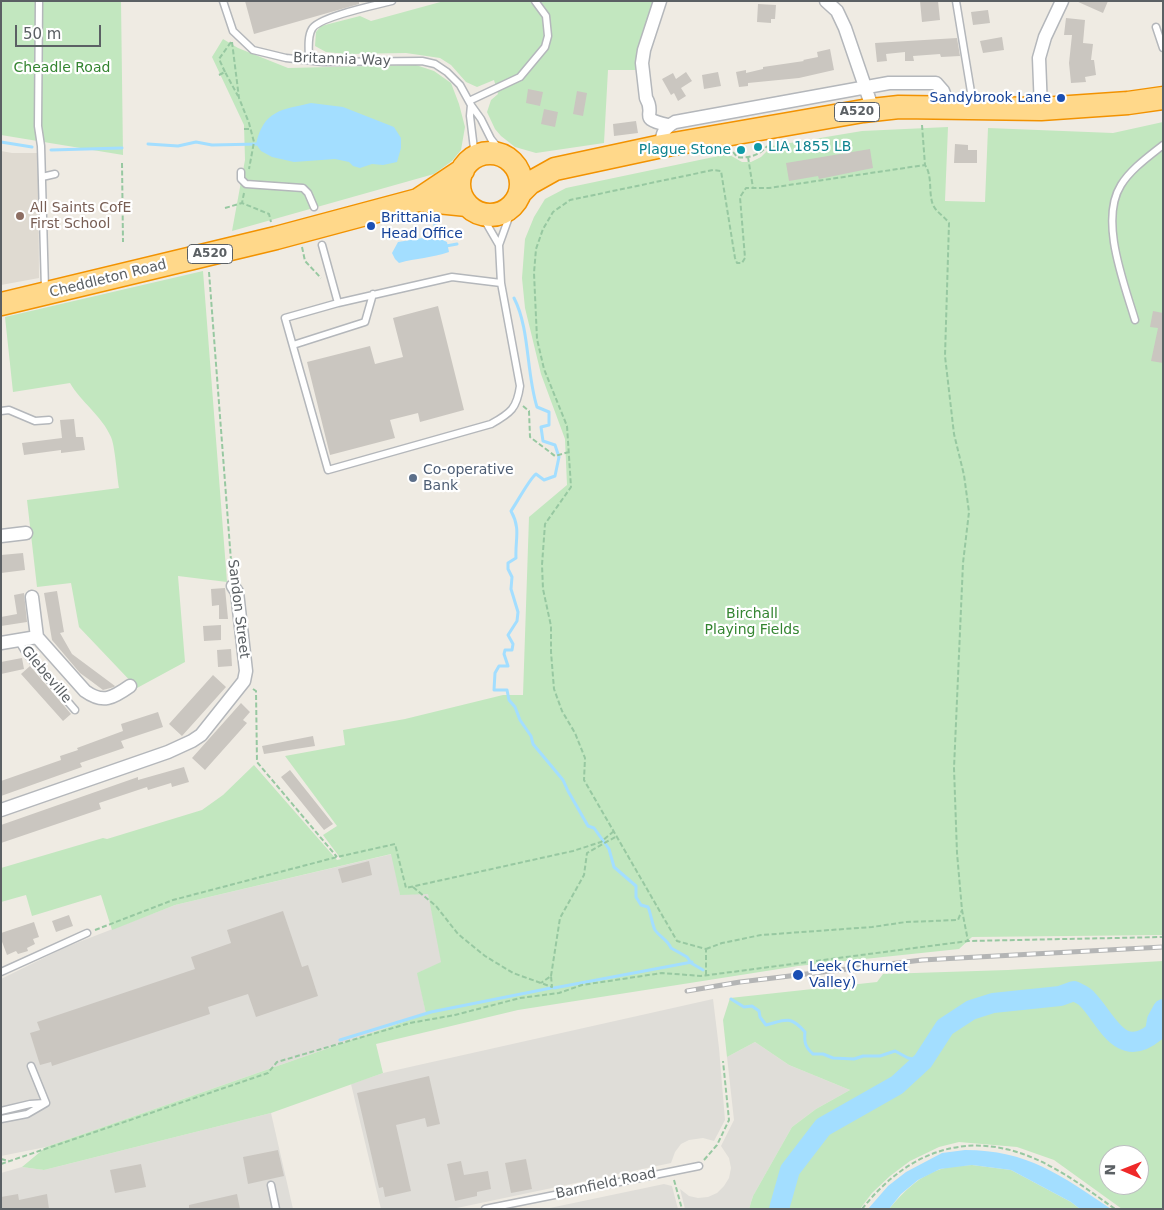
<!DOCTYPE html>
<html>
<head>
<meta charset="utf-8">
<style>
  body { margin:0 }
  #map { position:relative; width:1164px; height:1210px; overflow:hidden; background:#efebe3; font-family:"DejaVu Sans",sans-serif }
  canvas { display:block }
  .frame { position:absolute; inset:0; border:2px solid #5b6064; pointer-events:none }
  .north { position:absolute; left:1099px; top:1145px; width:50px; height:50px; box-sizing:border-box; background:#fff; border:1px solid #bdbfc1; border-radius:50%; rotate:271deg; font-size:14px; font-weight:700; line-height:20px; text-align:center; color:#5b6064 }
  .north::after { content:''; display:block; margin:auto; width:18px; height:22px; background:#ef2929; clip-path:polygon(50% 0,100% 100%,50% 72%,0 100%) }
  .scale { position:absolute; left:15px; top:25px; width:86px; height:22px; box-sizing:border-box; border:2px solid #5b6064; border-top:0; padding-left:6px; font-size:15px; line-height:18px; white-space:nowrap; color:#5b6064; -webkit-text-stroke:4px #fff; paint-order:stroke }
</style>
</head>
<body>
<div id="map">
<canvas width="1164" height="1210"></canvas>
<div class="frame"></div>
<div class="north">N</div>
<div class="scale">50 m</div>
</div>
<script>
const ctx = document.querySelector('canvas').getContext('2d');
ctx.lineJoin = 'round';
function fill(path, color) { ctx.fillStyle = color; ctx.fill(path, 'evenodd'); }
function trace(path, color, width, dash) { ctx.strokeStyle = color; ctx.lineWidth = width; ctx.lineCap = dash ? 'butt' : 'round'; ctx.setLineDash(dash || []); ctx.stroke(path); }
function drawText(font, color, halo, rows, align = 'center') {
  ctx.font = font + ' "DejaVu Sans",sans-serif'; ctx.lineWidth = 4.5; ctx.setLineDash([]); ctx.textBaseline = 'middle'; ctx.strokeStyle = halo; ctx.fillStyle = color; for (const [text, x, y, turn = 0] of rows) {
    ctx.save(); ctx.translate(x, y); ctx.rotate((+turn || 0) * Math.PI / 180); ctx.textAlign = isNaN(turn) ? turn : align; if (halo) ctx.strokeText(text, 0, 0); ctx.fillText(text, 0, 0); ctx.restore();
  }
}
fill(new Path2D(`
  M392 854 400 894 428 893 442 962 418 973 426 1014 46 1147 1 1156V979L66 947 175 905Z
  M713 999 719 1048 725 1120 714 1141 703 1138 689 1140 681 1144 675 1152 671 1163 452 1209H381L351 1084 383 1073Z
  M755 1042 789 1065 850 1090 816 1109 792 1127 753 1196 749 1209H685L680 1189 689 1196 698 1198 708 1197 717 1193 724 1186 729 1178 731 1168 729 1158 721 1146 734 1120 727 1057Z
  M271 1113 293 1209H1V1173L22 1167 44 1170Z
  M664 1184 672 1186 678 1209H545Z`), '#dfddd8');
fill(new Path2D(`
  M1 151 12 153H38L39 278 1 285Z`), '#dfdad1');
fill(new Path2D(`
  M1 1H121L123 155 1 135Z
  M444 1H654L642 39 636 70H608L604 143 536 153 515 147 501 136 495 129 487 112 491 100 498 94 494 80 477 87 466 82 451 65 440 58 406 53 347 54 326 52 315 46 316 32 321 26 360 16 371 21Z
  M223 39 238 48 288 68 416 65 434 71 451 83 459 104 465 127 461 150 452 161 434 174 232 231 245 160 244 125 212 57Z
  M1163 122V935L972 937 959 949 798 966 518 1010 376 1044 383 1073 271 1113 44 1170 22 1167 46 1147 426 1014 417 973 441 962 428 894 400 895 391 854 175 905 112 930 101 895 32 916 26 895 1 902V868L103 838 107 839 202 810 223 795 254 765 337 860 341 859 323 835 337 826 285 756 345 745 343 730 405 719 503 695H523L529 517 567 485 565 439 541 374 525 308 522 278 525 239 534 217 545 199 566 188 728 154 742 162H751L761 157 772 146 862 131 948 127 945 201 985 202 988 128 1113 133Z
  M203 271 227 582 178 576 185 662 137 688 79 627 71 583 37 587 27 500 119 488C117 476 115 446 111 437 102 416 81 402 70 383L13 392 5 317Z
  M1163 961V1209H1122L1054 1160 1017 1147 959 1142 939 1147 910 1161 890 1176 872 1193 860 1209H749L753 1196 792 1127 816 1109 850 1090 789 1065 755 1042 727 1057 723 1020 730 998 877 982 883 974 1008 970ZM1109 1155H1139V1185H1109Z
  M972 1165 1011 1170 1071 1202 1080 1209H889C903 1192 920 1175 941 1169 951 1166 962 1166 972 1165Z`), '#c2e7bf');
fill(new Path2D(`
  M311 103 343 107 394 127 401 138V148L397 162 383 165 372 164 360 168 353 166 349 162 335 159 294 162 272 157 261 151 256 144C264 110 281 110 311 103Z
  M435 236 447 242 449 252C432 258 416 258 399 263L395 259 392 253 398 242Z
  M965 1150C1027 1150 1061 1175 1111 1209H1080L1071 1202 1011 1170 972 1165 940 1169 918 1180 901 1194 889 1209H868L888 1186 906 1172 942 1153Z`), '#a3deff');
trace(new Path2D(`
  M1 142 32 147
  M148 144 178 146 196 142 212 145 259 144
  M51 150 122 148
  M431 240 435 231V222
  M446 246 457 244
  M514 298C530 329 526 372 537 407L549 412V425L541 427 543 441 555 445 559 457 555 476 544 480 536 474C530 478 516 504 511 511 521 529 515 539 516 558L508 563V569L512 577 511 589 518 612 517 621 508 635 513 644 512 650H505L504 654 508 666H499L495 673 494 690H507L509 700 515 707 520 720 531 736 533 744 563 780 568 791 588 826 594 828 609 849 614 867 636 886V897L641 905 648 907C651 914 652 924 655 930 660 937 668 940 671 948L687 957 691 963 703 970
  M554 988 692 962
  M731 999 744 1007 752 1006 759 1011 760 1017 766 1025C786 1020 790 1015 805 1032 804 1042 805 1047 813 1054H823L833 1058 854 1059 863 1056H880L895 1051 908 1058 923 1061
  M340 1040 431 1012 551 988`), '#a3deff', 3);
trace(new Path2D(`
  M779 1209 790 1170 823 1127 897 1085 923 1061 945 1027 971 1010 993 1003 1060 996 1074 991C1078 993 1084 995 1087 999 1107 1019 1120 1061 1155 1032L1157 1020 1163 1009`), '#a3deff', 20);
fill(new Path2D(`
  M245 1H359V4L254 34Z
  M920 1H938L940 20 922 22Z
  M1076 1H1108L1103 13Z
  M758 4 776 5 775 19H771V23L757 22Z
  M988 10 990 23 973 25 971 12Z
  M1066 18 1085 20 1083 43 1093 44 1091 60H1094L1096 75 1085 77 1086 82 1071 83 1069 63 1072 35H1064Z
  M1002 37 1004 50 983 53 980 41Z
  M957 38 960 56 941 57 940 54 913 56 914 61H905V52L886 54 887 61 877 62 875 43Z
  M830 49 834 70 799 78 748 83V86L739 87 736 72 746 70V73L763 69V67L804 61 803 60 818 57 817 52Z
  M686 72 692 81 681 88 686 96 678 101 674 93 671 95 662 79 673 73 676 79Z
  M718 72 721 86 704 89 702 75Z
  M528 89 543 92 540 106 526 103Z
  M577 91 587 93 583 116 573 114Z
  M544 109 558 112 555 127 541 124Z
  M636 121 638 133 614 136 613 124Z
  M955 144 968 145V150H977V163H954Z
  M870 149 873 168 819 179 818 176 789 181 786 163Z
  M438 306 464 410 420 422 418 413 390 420 395 438 330 455 307 362 370 346 375 364 403 357 393 318Z
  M1153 311 1163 313V363L1151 361 1158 328 1150 327Z
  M74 419 76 437H83L85 450 61 453V450L24 455 22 443 62 438 60 420Z
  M23 553 25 570 1 573V555Z
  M225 588 228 619H219V605L212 606 211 589Z
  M57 591 64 632 60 633 72 654 115 686 114 687 103 690 91 681 80 673 52 640 44 593Z
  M24 593 27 622 1 626V617L17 614 14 595Z
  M221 625V640L204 641 203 626Z
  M231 649 232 666 218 667 217 650Z
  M22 658 24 669 1 674V662Z
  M30 666 71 714 63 721 21 674Z
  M213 675 226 687 182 736 169 724Z
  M241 703 250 712 243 720 247 723 205 770 192 758Z
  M158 712 163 727 121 741 124 748 80 763 82 767 1 796V781L61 760 60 756 78 750 77 748 123 731 121 724Z
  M313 736 315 746 264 754 262 746Z
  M184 767 189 782 172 787 171 783 148 790 147 787 99 803 101 809 1 843V825L138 777V780Z
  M290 770 333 824 324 830 281 777Z
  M369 861 372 875 342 883 338 869Z
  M283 911 302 967 308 965 318 996 256 1017 248 994 208 1007 210 1014 52 1066 51 1062 40 1065 30 1033 40 1030 37 1022 195 969 191 957 231 943 227 930Z
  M69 915 73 926 56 932 52 921Z
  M34 922 39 937 33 939 35 944 27 948 28 951 18 954 16 951 7 955 1 939V933Z
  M429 1076 440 1124 427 1127 425 1118 396 1125 411 1191 385 1197 383 1187 379 1188 357 1093Z
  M278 1150 284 1176 248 1184 243 1157Z
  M526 1159 532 1189 511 1193 505 1163Z
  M461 1161 464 1175 488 1171 491 1189 477 1192V1196L455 1201 447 1164Z
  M141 1164 146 1187 115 1193 110 1170Z
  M18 1194 19 1200 47 1194 49 1209H1V1197Z
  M237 1194 240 1209H189V1205Z`), '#cac6c0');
const lane = new Path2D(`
  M39 1 38 126 41 146 45 289
  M223 1 233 31 253 50 286 58 323 62 422 61 435 64 447 72 460 85 471 105 481 119 491 139 504 155
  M956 1 971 92V103
  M1156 27 1163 48
  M309 60C309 51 307 37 312 29 318 17 376 5 392 1
  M469 101 520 77 545 47 548 36 546 16 535 1
  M471 105 470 116 475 157
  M241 172V179L246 184 303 188 308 193 314 207
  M42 177 55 174
  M481 214 499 245
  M322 245 338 303
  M501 283 520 386C517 408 511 413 491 424L328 470 285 318 338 303 452 277 501 283 499 245 513 206
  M1135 320C1124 283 1099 220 1121 185 1131 169 1148 157 1163 145
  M293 345 365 322 373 294
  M1 411 9 410 35 421 49 420
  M18 640 26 653 75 710
  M1 972 87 933
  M31 1066 46 1103
  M1 1111 30 1104 45 1103
  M1 1119 27 1114 46 1103
  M271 1185 276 1209
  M485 1209 699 1166`);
const street = new Path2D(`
  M660 1 644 50 642 63 646 98C657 116 636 118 668 125
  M826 1 837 11 845 28 873 110
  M1041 109 1039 58 1045 37 1062 1
  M662 146C661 134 664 128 675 122L889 83H936L943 91 949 107
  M1 536 26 533
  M32 597 37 637 85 691C103 704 113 698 130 686
  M1 643 37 637
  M1 810 168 752 192 741 201 735 244 681 246 671 237 592 233 586`);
const highway = new Path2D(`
  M459 184a31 31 0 1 1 62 0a31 31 0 1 1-62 0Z
  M521 192 530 183 555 169 662 146 863 111 899 107 1041 109 1128 103 1163 98
  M418 200 467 205
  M1 304 276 238 418 200 463 170`);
trace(lane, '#b4b7bb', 9);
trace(street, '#b4b7bb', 15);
trace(highway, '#f29200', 25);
trace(new Path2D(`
  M232 42 239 98 249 123 254 142 249 169
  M225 72 219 59 231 42
  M219 75 225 72 238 96
  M922 125 925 165
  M244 129H250
  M733 152 737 157C748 159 760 155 767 146
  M748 157 753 188
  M122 163 123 242
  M244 193 242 203 269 214 271 222
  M225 208 242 203
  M302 247 305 261 321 278
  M209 272 232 574
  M523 406 529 411 530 437 555 456 569 452
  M253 689 256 691 257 762 337 857
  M413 887 436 906 458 934 485 956 513 973 552 987 551 976 541 983
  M95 930 173 900 337 857 395 844 406 888 573 851 601 842 614 831
  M706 949 722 943 761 935 872 927 906 922 958 920 962 910
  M706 975V949L677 941 584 780 585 758 575 733 562 711 554 689 551 652V626L543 589 542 565 545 524 571 487 567 426 544 369 537 339 534 273 536 249 543 229 553 212 570 200 713 170 721 171 735 258 737 263H742L745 258 740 197 746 188H769L925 165C933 177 928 192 933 205 937 213 944 216 949 223L945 356 954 434 964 475 969 512 963 563 954 768 957 853 962 910 968 941
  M551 976 560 918 584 875 587 853 617 836
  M1 1159 9 1161
  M704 1160 717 1145 729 1120 723 1061
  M1 1164 268 1073 277 1062 410 1023 455 1015 520 998 559 993 582 985 662 973 701 976 968 941 1163 937
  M674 1180 682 1209
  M862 1209C903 1157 958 1131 1023 1154 1057 1166 1087 1189 1115 1209`), '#97c8a1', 2, [5, 2.5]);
trace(lane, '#fff', 6);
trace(street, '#fff', 12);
trace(highway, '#ffd88a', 22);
const rail = new Path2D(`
  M687 991 740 982 922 960 1163 947`);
trace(rail, '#b4b5b5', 5);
trace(rail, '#fff', 3, [9]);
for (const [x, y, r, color] of [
  [1061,98,5,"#1a4fb4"],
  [758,147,5,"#0f9aa8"],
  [741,150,5,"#0f9aa8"],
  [20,216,5,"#8d6e63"],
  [371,226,5,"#1a4fb4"],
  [413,478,5,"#5c6f8a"],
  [798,975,6,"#1a4fb4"]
]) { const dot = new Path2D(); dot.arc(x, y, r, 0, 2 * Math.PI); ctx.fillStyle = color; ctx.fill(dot); trace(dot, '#fff', 2); }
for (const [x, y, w] of [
  [857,112,45],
  [210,254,45]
]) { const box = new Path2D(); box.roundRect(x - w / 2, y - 9.5, w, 19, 4); ctx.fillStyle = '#fff'; ctx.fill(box); trace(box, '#5b6064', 1); }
drawText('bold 12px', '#5b6064', null, [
  ["A520",857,112],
  ["A520",210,254]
]);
drawText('14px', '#5b6064', '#fff', [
  ["Britannia Way",342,60,2],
  ["Cheddleton Road",108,279,-14],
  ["Sandon Street",238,609,83],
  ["Glebeville",46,675,50],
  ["Barnfield Road",606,1184,-12]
]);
drawText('14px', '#348531', '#fff', [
  ["Cheadle Road",62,68],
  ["Birchall",752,614],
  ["Playing Fields",752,630]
]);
drawText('14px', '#164399', '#fff', [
  ["Sandybrook Lane",1051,98,"right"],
  ["Brittania",381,218],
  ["Head Office",381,234],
  ["Leek (Churnet",809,967],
  ["Valley)",809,983]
], 'left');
drawText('14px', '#0d838f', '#fff', [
  ["LIA 1855 LB",768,147],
  ["Plague Stone",731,150,"right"]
], 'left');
drawText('14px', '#785e54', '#fff', [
  ["All Saints CofE",30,208],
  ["First School",30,224]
], 'left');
drawText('14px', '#4e5e75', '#fff', [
  ["Co-operative",423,470],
  ["Bank",423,486]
], 'left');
</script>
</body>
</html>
